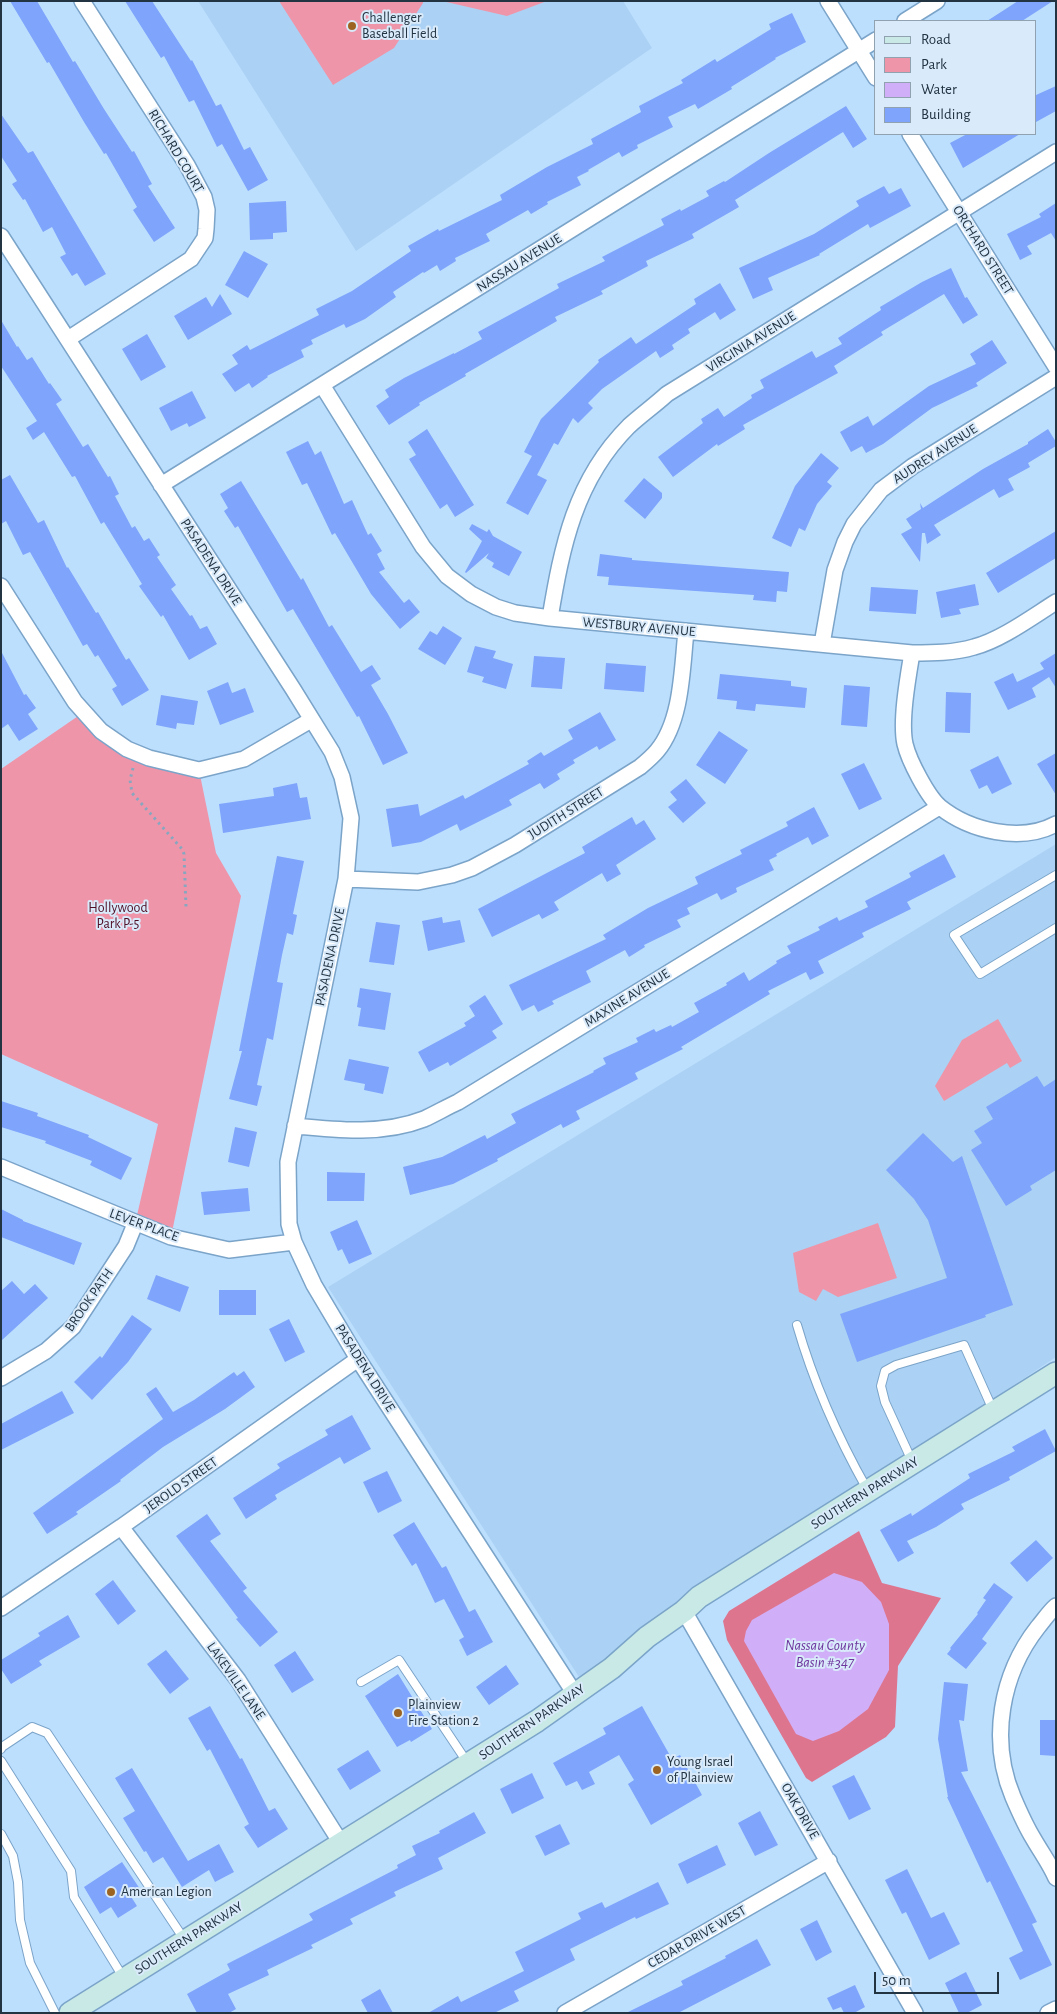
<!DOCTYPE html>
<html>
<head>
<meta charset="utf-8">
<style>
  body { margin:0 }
  #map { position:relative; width:1057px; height:2014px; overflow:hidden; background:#bddffe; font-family:"Alegreya Sans",sans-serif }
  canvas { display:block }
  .frame { position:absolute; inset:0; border:2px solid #223342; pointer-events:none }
  .legend { position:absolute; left:874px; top:20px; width:162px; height:115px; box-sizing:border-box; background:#d9eafa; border:1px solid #90a1b0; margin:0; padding:6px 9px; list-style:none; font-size:15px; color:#223342 }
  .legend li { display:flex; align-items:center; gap:10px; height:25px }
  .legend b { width:25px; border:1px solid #90a1b0 }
  .scale { position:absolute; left:874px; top:1972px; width:125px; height:22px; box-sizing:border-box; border:2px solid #223342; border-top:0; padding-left:6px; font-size:15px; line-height:18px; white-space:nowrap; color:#223342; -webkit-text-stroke:4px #d9eafa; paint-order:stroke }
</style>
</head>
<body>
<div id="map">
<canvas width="1057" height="2014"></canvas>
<div class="frame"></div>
<ul class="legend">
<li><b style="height:6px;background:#c8e9e6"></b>Road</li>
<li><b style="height:14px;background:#ef95aa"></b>Park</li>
<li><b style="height:14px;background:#d1aff8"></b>Water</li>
<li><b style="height:14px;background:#7ea4fb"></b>Building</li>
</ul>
<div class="scale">50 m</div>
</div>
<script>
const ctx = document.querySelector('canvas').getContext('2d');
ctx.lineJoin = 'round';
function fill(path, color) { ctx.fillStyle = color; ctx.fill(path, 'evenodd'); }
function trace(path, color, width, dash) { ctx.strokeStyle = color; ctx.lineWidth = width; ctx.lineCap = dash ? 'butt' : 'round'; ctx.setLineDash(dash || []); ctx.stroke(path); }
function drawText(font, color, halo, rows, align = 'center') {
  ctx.font = font + ' "Alegreya Sans",sans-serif'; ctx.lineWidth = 4; ctx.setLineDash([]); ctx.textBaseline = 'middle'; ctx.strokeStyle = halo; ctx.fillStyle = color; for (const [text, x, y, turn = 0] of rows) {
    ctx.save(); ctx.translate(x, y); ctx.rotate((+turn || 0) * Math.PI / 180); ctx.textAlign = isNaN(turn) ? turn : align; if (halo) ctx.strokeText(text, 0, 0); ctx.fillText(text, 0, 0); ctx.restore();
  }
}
fill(new Path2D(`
  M198 1H623L652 48 356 251Z
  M1056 844V1357L579 1677 328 1287Z`), '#abd2f4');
fill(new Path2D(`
  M279 1H423V3L394 48 333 85Z
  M442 1H547L507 16Z
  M84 712 138 753 199 770 216 853 241 896 171 1237 135 1224 158 1124 1 1054V769Z
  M998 1019 1022 1061 1010 1068 1007 1063 944 1101 935 1086 962 1040Z
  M878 1223 897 1278 838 1297 823 1289 816 1301 799 1292 793 1253Z`), '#ef95aa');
fill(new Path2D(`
  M859 1531 882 1583 941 1598 898 1666 895 1727 886 1737 812 1782 806 1778 727 1640 723 1621 729 1611Z`), '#de758f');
fill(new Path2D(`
  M834 1573 862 1582 881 1602 889 1624V1670L868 1709 839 1731 813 1741 796 1734 744 1641 746 1631 752 1620Z`), '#d1aff8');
fill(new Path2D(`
  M10 1H37L73 62 75 61 104 109 132 152 134 151 152 184 148 186 175 228 154 242 133 210 137 207 106 153 104 154 84 122 49 62 47 63Z
  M125 1H152L191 61 192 60 216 106 221 104 244 150 250 147 268 180 248 191 222 144 217 147 194 100 189 102 164 56 161 58Z
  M1018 1H1053L1022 21H987Z
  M792 13 806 42 775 58 776 59 731 87 732 89 698 109 695 104 668 117 673 127 637 145 638 148 622 157 619 152 588 170 589 171 577 177 581 185 547 202 548 204 531 214 528 210 486 234 490 241 455 258 456 261 440 271 437 265 424 273 423 272 393 292 396 297 365 319 346 328 344 324 311 340 313 344 301 350 304 357 267 376 268 377 252 388 249 383 235 392 222 374 238 364 232 355 247 345 250 350 319 315 316 309 352 291 411 251 408 246 438 229 439 231 502 200 500 195 547 167 593 144 591 139 641 112 639 106 683 83 681 80 715 59 717 62 771 29 769 24Z
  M1056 86V111L1036 122V95Z
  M846 106 867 139 853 148 843 132 735 200 739 207 692 234 694 238 646 261 648 266 601 291 603 294 555 317 557 321 465 374 466 376 419 403 420 405 389 425 376 406 389 397 385 390 404 378 454 353V354L482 339 478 332 559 288 557 284 605 261 602 257 664 225 661 219 680 209 681 211 709 196 706 191 724 181 725 182 769 153Z
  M1 114 28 153 33 151 106 274 85 286 77 273 72 276 60 257 66 254 52 227 43 232 25 199 23 200 12 184 17 181 1 156Z
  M967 134H1020L963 168 950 143Z
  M884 186 889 194 901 188 911 206 870 228 868 224 819 254 820 255 768 278 773 290 753 299 739 268 814 234 859 206 856 201Z
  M286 201 287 232 273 233V239L250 240 249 203Z
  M1056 203V241L1051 233 1027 246 1032 254 1020 260 1007 234 1041 217 1039 214Z
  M244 251 268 264 248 298 225 285Z
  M951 268 965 298 967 297 978 315 963 324 944 294 881 332 883 335 834 366 838 373 743 425 745 429 718 446 717 444 673 477 658 457 703 423 701 419 718 408 724 417 752 398 751 395 764 388 760 380 812 351 816 358 842 344 838 338 881 310 880 307 922 282Z
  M720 283 736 310 720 320 715 312 688 329 690 333 672 345 674 349 660 358 656 351 602 389 588 403 593 408 578 423 573 418 558 445 554 443 537 475 547 480 528 515 506 503 532 456 524 452 541 419 599 362 598 360 631 337 636 344 696 304 694 299Z
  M220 294 232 314 188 340 174 316 206 297 212 307Z
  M1 320 17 347 18 346 27 360 32 357 49 384 50 383 62 400 56 404 83 447 88 444 108 477 110 476 119 494 115 496 132 528 135 526 144 541 149 538 160 555 157 557 176 585 171 589 190 616 192 615 200 629 207 626 217 644 189 660 163 615 161 617 139 586 142 584 104 522 101 524 75 476 72 477 44 432 33 440 26 428 37 421 1 366Z
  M147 334 166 367 141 381 122 349Z
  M992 340 1007 363 976 383 978 386 932 408 883 444 866 453 862 446 851 452 840 432 868 416 873 426 929 386 976 364 970 354Z
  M192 391 206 418 189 427 187 423 171 431 159 408Z
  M427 429 474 505 455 517 447 504 440 509 409 459 416 455 408 442Z
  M1048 429 1056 442V446L1028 463 1030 467 1008 479 1014 490 999 498 994 489 934 525 941 535 927 544 925 533H922L920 562 901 534 912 528 906 519 921 509 920 503 923 508 983 469 1028 444V442Z
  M308 441 315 455 321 451 344 504 352 500 368 535 371 533 382 551 377 554 385 569 379 572 404 603 409 599 420 612 400 629 371 594 335 533 332 535 307 483 302 485 286 452Z
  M821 453 839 468 827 482 832 486 817 504 805 531 799 528 791 547 772 538 795 486Z
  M10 475 38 523 44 520 67 568 68 567 96 613 98 612 126 660 129 658 149 690 122 706 112 689 117 686 98 655 95 657 87 644 83 646 30 552 23 555 6 521 1 524V480Z
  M644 478 662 493V498L645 519 624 501Z
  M241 481 301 580 303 578 329 627 332 625 361 672 372 665 381 679 371 685 388 714 408 753 383 765 359 716 357 717 293 609 287 612 238 526 235 528 224 511 228 508 220 494Z
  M472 524 487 532 489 529 493 536 522 552 509 576 492 567 494 563 486 558 489 553 466 573 465 572 482 541 469 529Z
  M1056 531V558L998 593 986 573Z
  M600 554 632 558V560L789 572 787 592 777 591 776 602 753 600 754 595 608 585 609 577 597 576Z
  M975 584 979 605 959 609 961 614 941 618 936 592Z
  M871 587 918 590 916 614 869 611Z
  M443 626 462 638 445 665 418 649 430 631 437 635Z
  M475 646 496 651 493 658 513 664 506 689 482 682 484 677 467 672Z
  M1 651 24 695 26 694 36 708 28 714 38 729 19 741 8 724 1 729Z
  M1056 653V688L1049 677 1032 688 1036 697 1008 710 994 682 1013 673 1017 682 1044 669 1040 663Z
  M534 656 565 658 562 689 531 687Z
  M606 663 646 666 644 692 604 689Z
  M720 674 791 681V686L807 688 805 708 756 704 755 711 736 709 737 701 717 699Z
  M228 682 232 693 245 688 254 712 220 725 207 691Z
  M844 685 870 687 867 727 841 725Z
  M946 692 971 693 970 733 945 732Z
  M161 695 198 701 194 725 177 723 176 729 156 725Z
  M600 712 616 740 599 750 597 746 573 760 575 763 557 774 560 779 544 789 540 783 509 800 512 805 460 831 457 824 421 842 392 847 386 809 418 804 420 816 463 795 465 799 529 764 527 761 541 752 544 756 573 739 568 730Z
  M719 731 748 750 725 784 696 765Z
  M1056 753V795L1037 764Z
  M998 756 1012 784 992 794 987 785 979 789 970 770Z
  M864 763 882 799 859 810 841 774Z
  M686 779 706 803 683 823 668 807 677 800 670 792Z
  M297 783 300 798 307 797 311 819 223 833 219 804 274 796 273 788Z
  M814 807 829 836 812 845 808 837 776 854 777 856 769 860 774 870 736 888 737 892 721 900 717 893 687 908 690 914 677 920 681 927 644 945 645 947 629 957 625 950 586 971 591 982 552 1001 554 1004 538 1012 534 1005 522 1011 509 985 606 939 603 935 648 908 698 884 695 877 742 854 740 850 788 826 786 822Z
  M632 817 636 825 644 820 656 839 616 865 621 874 607 882 602 873 554 902 559 910 542 919 539 914 492 937 478 909 585 853 582 847Z
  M944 854 956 877 907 902 911 909 862 933 864 937 818 961 824 973 810 980 806 972 768 991 770 994 681 1047 683 1049 635 1073 638 1079 576 1111 580 1119 563 1128 561 1124 497 1159 498 1161 453 1184 410 1195 403 1167 442 1157 485 1135 487 1139 516 1123 511 1114 594 1072 593 1071 606 1064 603 1058 638 1042 636 1038 654 1029 656 1032 671 1025 672 1027 699 1012 694 1003 727 985 726 983 744 972 749 981 777 963 776 961 791 953 787 946 820 930 818 927 837 917 839 921 868 907 865 901 911 877 909 873Z
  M277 856 304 861 293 914 297 915 293 935 287 933 282 955 277 982 283 983 273 1040 267 1038 257 1085 262 1086 257 1106 229 1099 242 1051H239Z
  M442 917 443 923 460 920 465 942 428 951 422 921Z
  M376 922 400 925 394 965 369 962Z
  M360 988 391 993 385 1030 358 1026 361 1008 357 1007Z
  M485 995 503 1024 492 1031 497 1038 450 1066 448 1062 429 1072 418 1052 466 1026 464 1023 475 1016 469 1006Z
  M349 1059 389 1067 383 1094 364 1090 365 1084 344 1080Z
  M1037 1076 1044 1087 1056 1079V1170L1030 1186 1032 1190 1006 1206 971 1150 982 1143 974 1131 993 1119 986 1107Z
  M1 1101 38 1113 37 1116 89 1135 88 1137 132 1158 121 1180 90 1165 92 1161 45 1143 46 1141 1 1127Z
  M235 1127 257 1132 249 1167 228 1162Z
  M923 1133 953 1162 962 1156 1013 1305 985 1315 986 1317 857 1362 840 1314 947 1278 928 1220 914 1199 886 1170Z
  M327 1172 365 1173 364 1201H327Z
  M248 1188 250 1211 204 1215 201 1192Z
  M1 1209 23 1220V1221L82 1243 74 1265 1 1237Z
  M357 1220 372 1254 349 1264 342 1249 338 1251 330 1232Z
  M156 1275 189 1287 180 1312 147 1299Z
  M12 1281 24 1294 35 1284 48 1298 1 1341V1291Z
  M219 1290H256V1315H219Z
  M132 1315 152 1329 128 1362 92 1400 74 1382 100 1356 102 1358Z
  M289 1319 305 1352 285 1362 269 1329Z
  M244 1371 255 1387 225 1409 163 1447 120 1480 121 1481 76 1512 78 1514 47 1534 33 1513 163 1419 146 1394 156 1387 173 1412 194 1400 234 1372 237 1376Z
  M62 1391 74 1413 1 1450V1424Z
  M352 1415 371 1449 344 1464 340 1457 275 1495 277 1499 246 1519 233 1498 280 1468 277 1464 328 1435 325 1430Z
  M1045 1429 1056 1451 1009 1477 1010 1480 961 1504 964 1509 936 1527 907 1541 914 1553 898 1562 880 1530 911 1513 912 1516 970 1478 968 1474 1015 1451 1012 1447Z
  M387 1471 402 1501 378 1513 363 1482Z
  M207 1514 221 1534 210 1541 247 1588 243 1591 278 1632 260 1647 236 1619 238 1618 176 1536Z
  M414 1522 442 1568 446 1566 469 1612 475 1609 493 1642 467 1656 459 1640 464 1637 444 1599 435 1603 416 1563 412 1566 393 1535Z
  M1036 1540 1053 1558 1027 1582 1010 1563Z
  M113 1580 136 1611 118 1625 95 1594Z
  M994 1583 1013 1597 982 1639 987 1643 966 1669 947 1654 951 1649 950 1648 978 1614 977 1613 986 1600 983 1598Z
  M68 1615 80 1637 39 1661 42 1665 11 1684 1 1669V1660L40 1636 38 1633Z
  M166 1650 189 1679 170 1694 147 1664Z
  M295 1651 314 1680 292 1693 274 1665Z
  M506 1665 519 1684 489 1705 476 1687Z
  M398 1674 432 1729 411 1742 410 1740 397 1747 365 1696Z
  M944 1682 968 1684 964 1721 959 1720 968 1771 961 1772 1037 1922 1032 1924 1052 1965 1020 1980 1009 1958 1023 1951 990 1881 987 1883 947 1797H948L938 1739Z
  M210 1706 240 1759 242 1758 269 1811 275 1808 288 1829 258 1848 244 1827 249 1824 210 1749 207 1751 188 1718Z
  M642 1706 672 1759 680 1755 702 1795 651 1825 628 1784 634 1780 619 1755 589 1772 595 1784 582 1790 577 1781 566 1786 553 1763 606 1734 603 1728Z
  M1040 1720H1056V1756L1040 1755Z
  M368 1750 381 1771 350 1790 337 1769Z
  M132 1768 188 1861 219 1844 234 1872 215 1882 209 1870 182 1887 163 1857 153 1863 146 1851 144 1852 123 1818 135 1811 115 1778Z
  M532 1773 544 1798 512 1814 500 1789Z
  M854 1775 871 1809 849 1820 832 1786Z
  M760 1811 778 1845 755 1856 738 1823Z
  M474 1812 486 1833 438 1858 443 1869 394 1892 396 1896 350 1919 353 1924 311 1945 313 1948 267 1970 269 1975 228 1994 236 2009 229 2013H197L187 1994 230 1970 227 1964 313 1920 309 1914 398 1868 397 1865 416 1855 412 1846 440 1833 439 1831Z
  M560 1824 570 1844 545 1856 535 1836Z
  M717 1845 726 1865 687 1884 678 1864Z
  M122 1862 140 1889 130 1895 137 1906 118 1918 111 1907 100 1914 84 1887Z
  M907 1869 931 1918 944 1912 960 1944 929 1960 906 1912 902 1914 885 1880Z
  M658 1882 669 1904 636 1919 635 1917 570 1949 575 1960 514 1991 519 2001 494 2013H428L458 1996 461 2002 524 1971 515 1952 581 1919 578 1913 602 1902 605 1908Z
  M817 1920 832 1952 816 1961 800 1929Z
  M757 1939 771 1965 678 2013H626L683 1985 681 1981 726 1958 725 1956Z
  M966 1972 982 2005 967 2013H959L945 1983Z
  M855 1985 865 2007 854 2013H844L841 2007 833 2010 827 1998Z
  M380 1989 393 2013H368L361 2000Z`), '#7ea4fb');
const lane = new Path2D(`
  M1056 875 954 935 980 974 1056 928
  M797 1325C814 1384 837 1436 867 1489
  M912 1461 885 1402 881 1386 885 1371 896 1365 964 1345 993 1410
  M361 1682 399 1660 467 1762
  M1 1749 2 1747 32 1727 47 1733 184 1939
  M1 1761 71 1871 74 1897 123 1977
  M1 1834 13 1856 18 1882 20 1920 30 1963 55 2013`);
const street = new Path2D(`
  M828 1 876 78
  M905 21 937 1
  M910 134 1056 367
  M1 236 293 689 332 752 342 777 351 818 346 879 288 1162 289 1224 294 1242 314 1285 358 1359 575 1694
  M68 339 191 259 205 238 206 229 207 210 204 197 187 165 82 1
  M322 385 423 547 447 576 471 594 496 607 515 613 550 618 912 653C932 653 954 653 974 647 1001 640 1032 617 1056 602
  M161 485 876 40
  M1 586 75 702 101 731 127 749 149 758 199 770 244 759 311 720
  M550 618C562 546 575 480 629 426 641 415 655 405 667 394L1056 152
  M822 644 835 570 845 542 854 524 881 490 913 466 1056 377
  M912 653C908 677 900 721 905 744 909 761 928 797 940 807 970 831 1021 843 1056 824
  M346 879 418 882 452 875 472 868 515 845 640 767C646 762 652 757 657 751 682 721 682 669 686 631
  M295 1126C337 1130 383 1135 424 1119 435 1114 447 1107 458 1102L939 807
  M1 1167 171 1237 229 1250 294 1242
  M1 1378 46 1351 73 1327 126 1246 135 1224
  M121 1527 238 1680 341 1843
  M1056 1606C1049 1612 1044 1620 1038 1627 1001 1674 989 1740 1013 1797 1019 1811 1025 1825 1033 1838 1041 1852 1050 1864 1056 1878
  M1 1608 121 1527 358 1359
  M684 1611 915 2013
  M565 2013 829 1861
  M1048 2013 1056 2009`);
const secondary = new Path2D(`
  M70 2013 537 1721 612 1668 647 1637 684 1611 699 1597 1056 1373`);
trace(lane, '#7ba4c9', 10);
trace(street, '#7ba4c9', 18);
trace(secondary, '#7ba4c9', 24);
trace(new Path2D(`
  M133 768 130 780 132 793 182 849 184 854 186 907`), '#89a6bf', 3, [2.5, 4]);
trace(lane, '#fff', 8);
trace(street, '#fff', 15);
trace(secondary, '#c8e9e6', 21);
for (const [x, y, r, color] of [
  [352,26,5,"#9c6321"],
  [398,1713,5,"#9c6321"],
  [657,1770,5,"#9c6321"],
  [111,1892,5,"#9c6321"]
]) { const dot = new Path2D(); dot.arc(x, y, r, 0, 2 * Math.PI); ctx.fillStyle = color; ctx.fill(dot); trace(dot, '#d9eafa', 2); }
drawText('14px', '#223342', '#d9eafa', [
  ["Challenger",362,18],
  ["Baseball Field",362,34],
  ["Plainview",408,1705],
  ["Fire Station 2",408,1721],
  ["Young Israel",667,1762],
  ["of Plainview",667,1778],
  ["American Legion",121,1892]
], 'left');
drawText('14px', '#223342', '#d9eafa', [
  ["RICHARD COURT",176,151,59],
  ["ORCHARD STREET",983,250,58],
  ["NASSAU AVENUE",519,263,-32],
  ["VIRGINIA AVENUE",751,342,-32],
  ["AUDREY AVENUE",935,454,-33],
  ["PASADENA DRIVE",211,562,57],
  ["WESTBURY AVENUE",639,627,5],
  ["JUDITH STREET",566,813,-32],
  ["PASADENA DRIVE",330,957,-78],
  ["MAXINE AVENUE",627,998,-32],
  ["LEVER PLACE",144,1225,20],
  ["BROOK PATH",89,1300,-55],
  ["PASADENA DRIVE",365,1368,58],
  ["JEROLD STREET",181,1485,-35],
  ["SOUTHERN PARKWAY",865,1493,-32],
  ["LAKEVILLE LANE",236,1681,55],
  ["SOUTHERN PARKWAY",532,1722,-34],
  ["OAK DRIVE",800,1811,60],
  ["CEDAR DRIVE WEST",697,1937,-30],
  ["SOUTHERN PARKWAY",189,1938,-32]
]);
drawText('14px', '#500e25', '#d9eafa', [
  ["Hollywood",118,908],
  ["Park P-5",118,924]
]);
drawText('italic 15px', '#6e369e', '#d9eafa', [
  ["Nassau County",825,1645],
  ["Basin #347",825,1662]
]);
</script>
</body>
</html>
